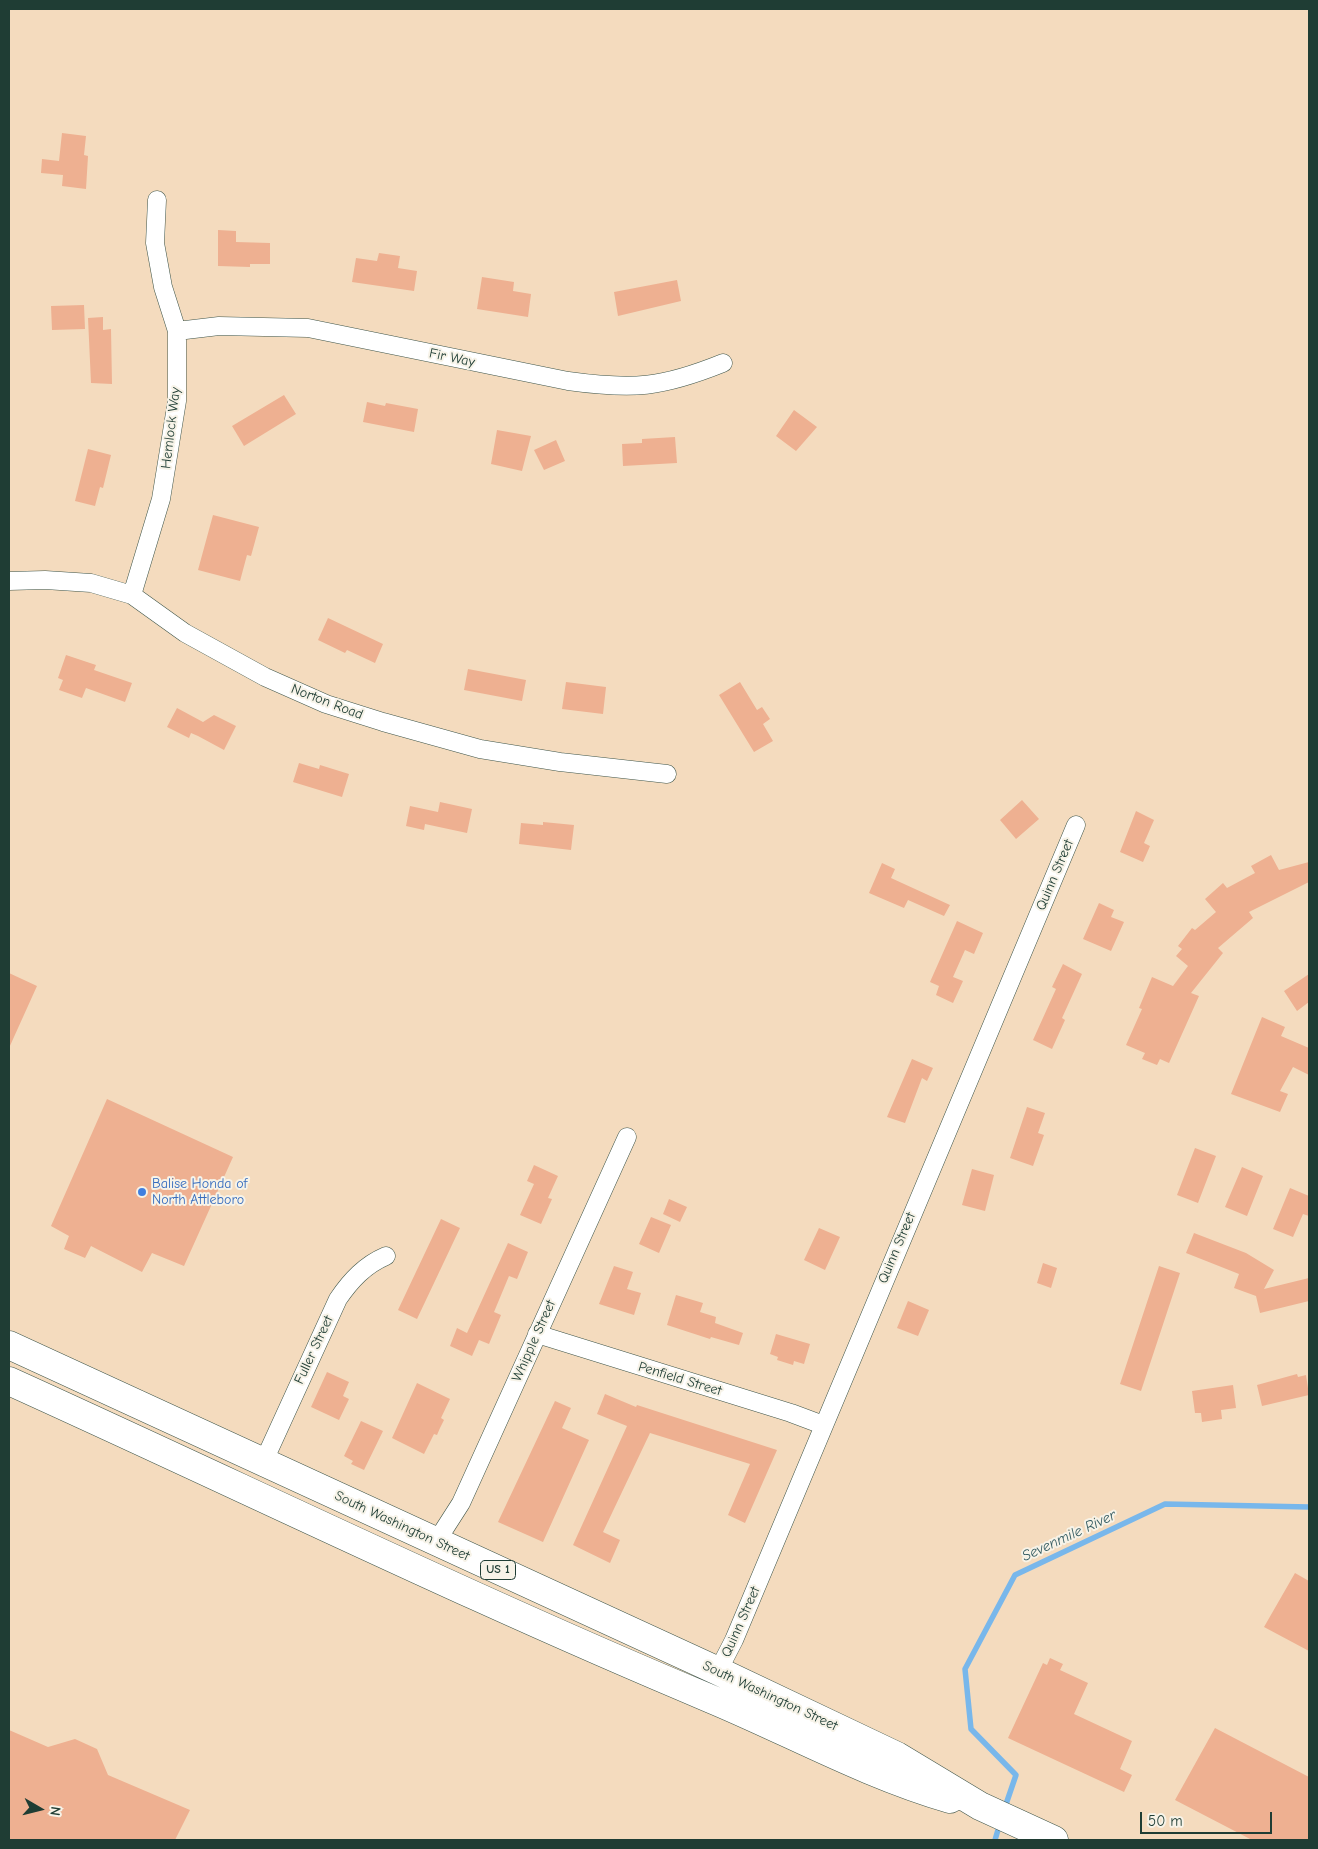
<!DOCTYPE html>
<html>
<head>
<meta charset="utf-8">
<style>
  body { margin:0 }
  #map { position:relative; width:1318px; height:1849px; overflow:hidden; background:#f4dbbe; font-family:"Comic Neue",sans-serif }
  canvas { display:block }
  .frame { position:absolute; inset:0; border:10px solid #1f3d34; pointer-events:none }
  .north { position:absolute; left:15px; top:1784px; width:50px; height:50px; -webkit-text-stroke:4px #f7f3e8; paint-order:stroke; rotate:98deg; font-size:14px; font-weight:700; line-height:20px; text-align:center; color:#1f3d34 }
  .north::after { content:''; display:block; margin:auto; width:18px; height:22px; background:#1f3d34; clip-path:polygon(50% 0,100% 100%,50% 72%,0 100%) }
  .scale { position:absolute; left:1140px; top:1812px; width:132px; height:22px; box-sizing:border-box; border:2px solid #1f3d34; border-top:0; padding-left:6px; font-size:15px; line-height:18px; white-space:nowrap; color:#1f3d34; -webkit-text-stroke:4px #f7f3e8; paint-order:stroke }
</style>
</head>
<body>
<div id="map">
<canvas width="1318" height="1849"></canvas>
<div class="frame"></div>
<div class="north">N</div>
<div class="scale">50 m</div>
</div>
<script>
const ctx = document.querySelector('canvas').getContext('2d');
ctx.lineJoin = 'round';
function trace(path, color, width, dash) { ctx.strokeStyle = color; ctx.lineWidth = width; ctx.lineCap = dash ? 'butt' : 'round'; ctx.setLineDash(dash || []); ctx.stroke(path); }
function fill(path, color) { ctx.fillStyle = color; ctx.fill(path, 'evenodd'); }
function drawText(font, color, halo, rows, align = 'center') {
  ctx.font = font + ' "Comic Neue",sans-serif'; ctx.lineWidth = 4; ctx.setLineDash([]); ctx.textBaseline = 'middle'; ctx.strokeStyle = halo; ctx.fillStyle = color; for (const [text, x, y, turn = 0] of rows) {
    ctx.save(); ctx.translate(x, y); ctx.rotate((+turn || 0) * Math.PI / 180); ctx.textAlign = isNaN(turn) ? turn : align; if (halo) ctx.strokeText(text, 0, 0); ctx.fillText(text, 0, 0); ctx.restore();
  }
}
trace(new Path2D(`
  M1004 1810 1016 1775 971 1729 965 1669 1015 1575 1165 1504 1309 1507
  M995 1840 1000 1823`), '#78b7eb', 5.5);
fill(new Path2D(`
  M62 133 86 136 84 155 88 156 86 189 62 186 63 175 41 173 42 159 59 161Z
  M218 230 236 231V242L270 243V264H250V267L218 266Z
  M379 253 400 256 398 268 417 271 414 291 352 282 356 258 377 261Z
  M482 277 514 282 513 291 531 294 528 317 477 309Z
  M677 280 681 301 618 316 614 292Z
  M84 305 85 329 52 330 51 306Z
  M103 317V330L111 329 112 384 91 383 88 318Z
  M284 395 296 414 244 446 232 426Z
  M367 402 385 406 386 403 418 409 414 432 363 422Z
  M794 410 817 427 796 451 776 436Z
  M497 430 531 436 522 471 491 464Z
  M675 437 677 463 623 466 622 444 642 443V439Z
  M556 440 565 461 544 470 534 450Z
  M88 449 111 455 103 488 100 487 95 506 75 501Z
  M213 515 259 527 251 556 247 555 240 581 198 570Z
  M328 618 383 644 375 663 347 650 345 653 318 640Z
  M66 655 96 665 94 670 132 683 125 702 86 688 82 698 59 690 63 680 58 678Z
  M468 669 526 680 522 701 464 690Z
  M566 682 606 687 603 714 562 709Z
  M740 682 757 710 762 707 770 719 763 724 773 741 754 752 719 695Z
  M177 708 203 722 214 715 236 726 224 750 198 736 191 733 189 738 167 727Z
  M299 763 319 769 320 765 349 774 342 797 293 782Z
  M1022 800 1039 819 1016 839 1000 820Z
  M440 802 472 809 467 833 425 824 424 830 406 826 410 806 438 812Z
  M1136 811 1154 820 1144 843 1150 846 1143 862 1120 852Z
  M543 822 574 825 571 850 519 844 521 823 543 825Z
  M1271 855 1279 870 1309 862V882L1249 912 1253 918 1218 948 1223 953 1191 993 1199 996 1169 1063 1160 1059 1157 1065 1142 1059 1145 1053 1126 1045 1142 1009 1139 1008 1152 977 1173 986 1188 966 1176 956 1182 949 1178 946 1192 928 1195 930 1216 912 1205 899 1223 883 1227 888 1255 873 1251 866Z
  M882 863 895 869 891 878 950 905 944 916 908 900 904 908 869 893Z
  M1099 903 1114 910 1111 917 1124 922 1111 951 1083 939Z
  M957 921 983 933 974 954 965 950 953 977 963 981 953 1003 936 995 939 986 930 982Z
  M1063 964 1082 974 1062 1018 1065 1020 1052 1049 1033 1040 1056 989 1052 987Z
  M9 973 37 986 9 1048Z
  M1309 974V1002L1297 1011 1284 991Z
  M1262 1017 1285 1027 1281 1036 1309 1048V1075L1293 1067 1280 1091 1288 1094 1280 1112 1231 1094Z
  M912 1059 933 1068 927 1081 922 1078 905 1123 887 1117Z
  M107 1099 233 1157 184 1266 152 1253 142 1272 91 1246 85 1258 64 1249 69 1236 51 1226Z
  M1027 1107 1045 1113 1038 1133 1044 1135 1033 1166 1010 1158Z
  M1195 1148 1216 1156 1198 1203 1177 1195Z
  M534 1165 558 1176 548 1198 552 1199 541 1224 520 1215 534 1184 527 1181Z
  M1242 1167 1263 1176 1247 1216 1225 1207Z
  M972 1169 994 1175 985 1211 962 1205Z
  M1290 1188 1309 1196V1216L1303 1214 1293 1237 1273 1229Z
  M669 1199 687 1207 680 1222 663 1214Z
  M651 1217 671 1225 659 1253 639 1244Z
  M441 1219 460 1228 417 1319 398 1310Z
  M819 1228 840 1237 825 1270 804 1260Z
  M1194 1233 1246 1253 1274 1270 1264 1289 1309 1278V1301L1260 1313 1256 1296 1234 1288 1239 1274 1186 1253Z
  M508 1243 528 1252 517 1279 509 1276 494 1312 501 1315 489 1344 479 1340 472 1356 450 1346 457 1328 467 1333Z
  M1043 1263 1057 1268 1051 1288 1037 1283Z
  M614 1266 633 1272 627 1289 641 1293 634 1315 599 1304Z
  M1159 1266 1180 1273 1141 1391 1120 1384Z
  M676 1295 703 1303 700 1312 716 1317 715 1323 743 1333 739 1345 711 1337 710 1339 667 1325Z
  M908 1301 929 1310 918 1336 897 1328Z
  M776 1334 810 1344 804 1364 794 1361 793 1365 777 1360 778 1357 770 1354Z
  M327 1372 349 1382 343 1396 349 1399 339 1420 311 1407Z
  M1297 1374 1298 1377 1306 1375 1309 1395 1262 1406 1257 1385Z
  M417 1383 450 1399 441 1418 444 1420 440 1428 437 1435 434 1434 424 1454 392 1438Z
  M1233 1385 1236 1408 1221 1410 1222 1419 1202 1422 1201 1413H1195L1192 1391Z
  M605 1394 636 1407 637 1405 777 1450 745 1523 728 1515 750 1464 650 1433 603 1532 620 1540 610 1563 573 1545 627 1426 597 1414Z
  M555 1401 571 1408 562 1428 589 1440 543 1542 498 1522Z
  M361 1421 383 1431 364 1470 351 1464 353 1461 344 1456Z
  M1295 1573 1309 1581V1651L1264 1627Z
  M1050 1658 1063 1664 1060 1670 1088 1683 1074 1714 1132 1741 1120 1769 1132 1775 1124 1792 1008 1738 1043 1663 1047 1665Z
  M1215 1728 1309 1777V1840H1252L1175 1800Z
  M9 1730 48 1747 75 1739 97 1749 108 1775 190 1810 175 1840H9Z`), '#eeb091');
const minor = new Path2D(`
  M177 331 219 326 308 328 568 381C633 390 661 388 723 363
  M9 581 45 580 91 583 132 595 185 633 265 677 326 704 383 722 480 749 560 762 667 774
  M132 595 161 499 177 401V331L163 287 155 243 157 200
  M537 1334 791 1413 823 1425
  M263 1463 338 1299C351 1280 365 1265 386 1256
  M436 1542 461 1503 627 1137
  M718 1671 734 1640 1076 825`);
const primary = new Path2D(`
  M9 1345 718 1671 897 1756 980 1806 1054 1840
  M9 1381C243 1487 474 1600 711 1699 790 1732 867 1775 950 1799`);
trace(minor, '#3f5549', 19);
trace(primary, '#3f5549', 29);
trace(minor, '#fff', 18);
trace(primary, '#fff', 28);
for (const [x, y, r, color] of [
  [142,1192,5,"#3f7fe0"]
]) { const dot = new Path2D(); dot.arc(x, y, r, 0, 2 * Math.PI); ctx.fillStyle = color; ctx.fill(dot); trace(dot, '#f7f3e8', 2); }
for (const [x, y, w] of [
  [498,1570,35]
]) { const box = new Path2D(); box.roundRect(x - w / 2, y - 9.5, w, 19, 4); ctx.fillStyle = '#f7f3e8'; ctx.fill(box); trace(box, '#1f3d34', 1); }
drawText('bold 12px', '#1f3d34', null, [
  ["US 1",498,1570]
]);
drawText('14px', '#1f3d34', '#f7f3e8', [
  ["Fir Way",452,358,12],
  ["Hemlock Way",171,428,-83],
  ["Norton Road",327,702,21],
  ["Quinn Street",1055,875,-67],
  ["Quinn Street",897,1248,-67],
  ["Whipple Street",534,1341,-66],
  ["Fuller Street",314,1350,-65],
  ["Penfield Street",680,1379,17],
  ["South Washington Street",402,1526,25],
  ["Quinn Street",741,1622,-66],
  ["South Washington Street",770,1696,25]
]);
drawText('14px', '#366cbe', '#f7f3e8', [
  ["Balise Honda of",152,1184],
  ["North Attleboro",152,1200]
], 'left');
drawText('italic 15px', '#355c62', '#f7f3e8', [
  ["Sevenmile River",1069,1536,-25]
]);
</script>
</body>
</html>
